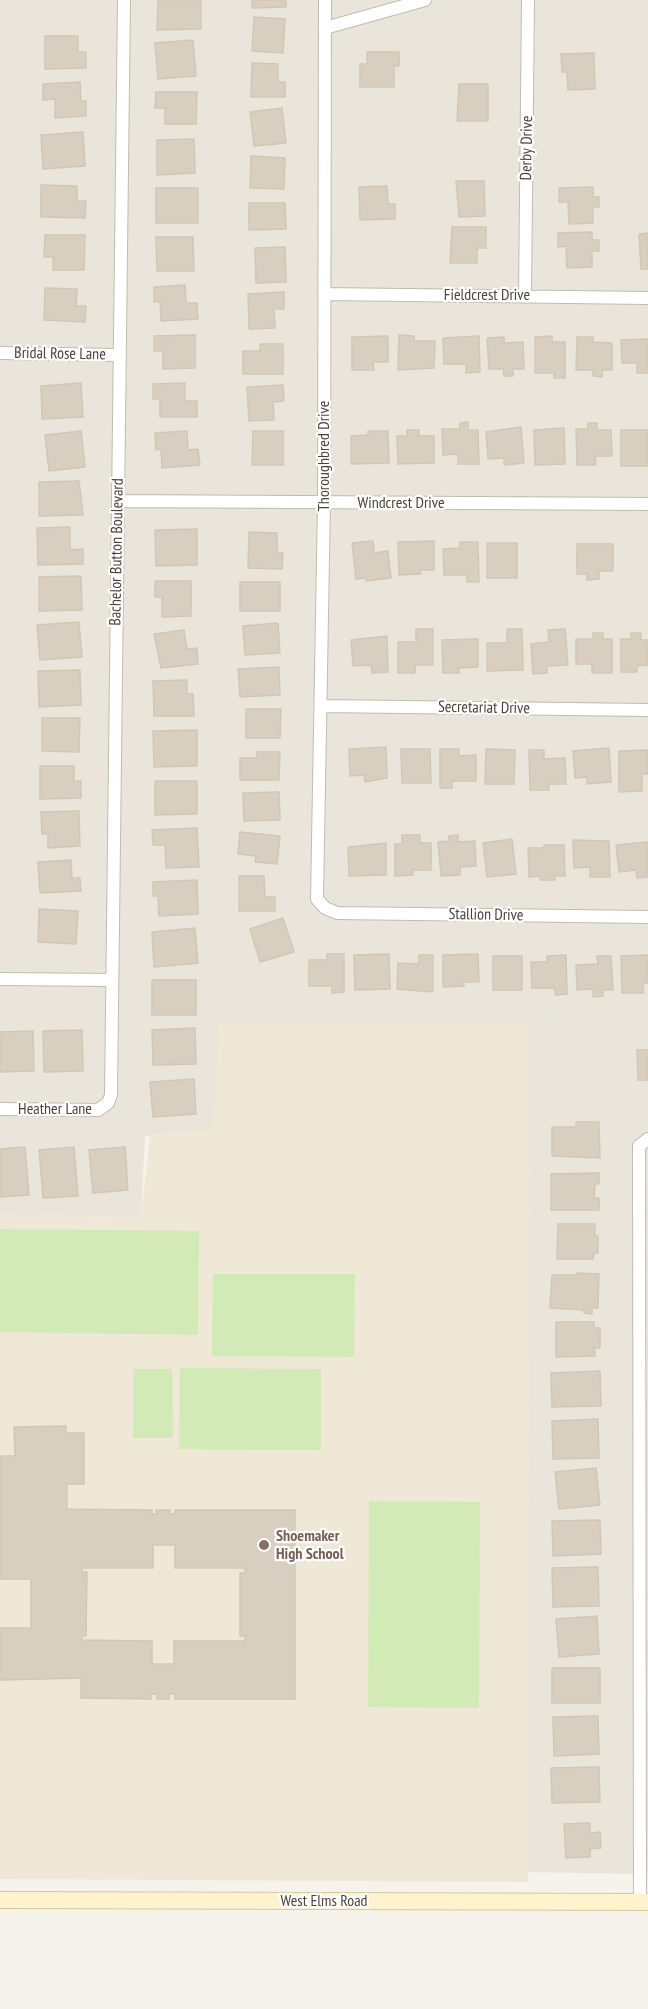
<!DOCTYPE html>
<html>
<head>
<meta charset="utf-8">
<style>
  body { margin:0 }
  canvas { display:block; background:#f6f3ec }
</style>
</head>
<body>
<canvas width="648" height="2009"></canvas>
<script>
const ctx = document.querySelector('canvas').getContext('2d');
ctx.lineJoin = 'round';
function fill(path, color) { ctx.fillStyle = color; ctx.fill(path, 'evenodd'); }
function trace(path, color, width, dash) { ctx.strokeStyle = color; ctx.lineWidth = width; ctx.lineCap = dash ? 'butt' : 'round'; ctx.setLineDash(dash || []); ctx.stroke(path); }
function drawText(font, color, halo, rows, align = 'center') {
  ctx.font = font + ' "PT Sans Narrow",sans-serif'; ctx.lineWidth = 4.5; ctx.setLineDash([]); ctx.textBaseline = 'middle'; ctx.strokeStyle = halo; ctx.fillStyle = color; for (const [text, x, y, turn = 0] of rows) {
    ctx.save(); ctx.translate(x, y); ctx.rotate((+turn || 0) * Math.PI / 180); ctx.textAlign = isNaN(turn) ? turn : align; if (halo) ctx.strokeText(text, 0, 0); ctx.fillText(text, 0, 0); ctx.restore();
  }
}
fill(new Path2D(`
  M0 0H648V1874L527 1872 529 1024 213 1130 145 1136 141 1217 0 1215Z`), '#eae5da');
fill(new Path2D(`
  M219 1024H529L528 1882 0 1879V1215L141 1217 150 1136 213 1129Z`), '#efe8d6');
fill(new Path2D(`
  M0 1229 199 1231 198 1335 0 1332Z
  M213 1274H355L354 1357 212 1356Z
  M180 1368 321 1369V1450L179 1449Z
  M133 1369H172L173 1438H133Z
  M369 1501 480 1502 479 1708 368 1707Z`), '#d2eab5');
const building = new Path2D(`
  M158 0H201V29L157 30Z
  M252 0H286V7L252 8Z
  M254 17 285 19 283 53 252 51Z
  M45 36H78V52H86V68L45 69Z
  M193 40 196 76 158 79 155 43Z
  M367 52H399V66H394V87H360V64H367Z
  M594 53 595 89 568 90 567 72H562L561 54Z
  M252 63 278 64V82H285V97H251Z
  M80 82 81 101H86V116L55 118V99L43 100V84Z
  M459 84H488V121H457Z
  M156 92H197L196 124H165V108H155Z
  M282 108 286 143 254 146 250 112Z
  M83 132 85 166 43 169 41 135Z
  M194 139 195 173 157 175V140Z
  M251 156 285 158 284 189 250 188Z
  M456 181H484L485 216 459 217Z
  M41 185 77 186V201H86L85 218 41 217Z
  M387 186 388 204H395V219L360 220 359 187Z
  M593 187V197H599V207H593V223L569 224 568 202H559V188Z
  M156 188H198V223H156Z
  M249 203H285L286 229 249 230Z
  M452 227H486V248H477V263H450Z
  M592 232V240H599V251H592V267L567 268 566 246 558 247V233Z
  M648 233V269H641L639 234Z
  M45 235H85L84 270H53V257H44Z
  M156 237H193L194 271H157Z
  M285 247 286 282 256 283 255 248Z
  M185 285 186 303H197L198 319 161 321 160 302H154V287Z
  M45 288 77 289 76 306H86L85 322 44 320Z
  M284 292V309H274L275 328 249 329 248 294Z
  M195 335V368L163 369V351H154V336Z
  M399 335 414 336V341H435L434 368 398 370Z
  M388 336V362H373L374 370H352V337Z
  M479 336 480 372 466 373V364H444L443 338Z
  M552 336V342H565V378H554V373H535V337Z
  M504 337V343L523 342 524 369H513V376H504L503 369H489L487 338Z
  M577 337H593V342L612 343V370H602V377L593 376V370H576Z
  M648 339V373H637V363H622L621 340Z
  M260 344H283V374H243V351H260Z
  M81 383 83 417 42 419 41 386Z
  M185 383V401H197V417H160V399H153V384Z
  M283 385 284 401 273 402 274 420 249 421 247 387Z
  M468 422V430H478L479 464H458V454L443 455 442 429H460V423Z
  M588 423H597V430H611L612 456H595L596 465H577L576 429H588Z
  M521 427 524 463 504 465V458L488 459 486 432Z
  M564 428 565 464 535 465 534 430Z
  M407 430H419V436H434V463L398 464 397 436H407Z
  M621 430H648V466H621Z
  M81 431 85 467 49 471 45 435Z
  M187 431 188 450 198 449 200 465 162 468 161 449 156 450 155 433Z
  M253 431H283V465H252Z
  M368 431H388L389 463 351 464V436L368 435Z
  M79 481 83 515 39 516V482Z
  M70 527V550L83 549V564L38 565 37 528Z
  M197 529V565L156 566 155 530Z
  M249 532 277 533V552L283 553 282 569 248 568Z
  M373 541 374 553 388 551 391 578 366 581V578L356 579 352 543Z
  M434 541V570H420L421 574 399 575 398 542Z
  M460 542H478L479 582H467V575H444L443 549 460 548Z
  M487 543H517V578H487Z
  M577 544H613V571H599V579L587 580V574H577Z
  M81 576 82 610 39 611V577Z
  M155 581H191V616L162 617V597H155Z
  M240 582H280V611H240Z
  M79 622 82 657 40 660 37 625Z
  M278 623 280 653 245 655 243 626Z
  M416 629H433V665H415V673H398V642H416Z
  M507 629H522L523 670 487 671V643H507Z
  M565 629 568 665 547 666V673L533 674 531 644 549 642 548 630Z
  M184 630 187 649 197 648 198 664 161 668 154 634Z
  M593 633H603V639H612V673H592V664H576V639H593Z
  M631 633H641V640H648V665L637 666V672H621V639H631Z
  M387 636 388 672 372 673 371 665 353 666 351 640Z
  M478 639V667L459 668V673H443L442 640Z
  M279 667 280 695 240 697 238 669Z
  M80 670 81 705 39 707 38 671Z
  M187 680V694H193L194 716H154L153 681Z
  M246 709H281L280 738H246Z
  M42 718H80L79 752 42 751Z
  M197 730V766L154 767 153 731Z
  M386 747 387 778 365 782 364 775 350 776 349 749Z
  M609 748 611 782 587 784V777L575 778 573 751Z
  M401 749H430L431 783H402Z
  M440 749H459V756L476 755V781H452V788H440Z
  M486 749 515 750 514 784H485Z
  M529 750H544V759L565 758 566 784H549V790H530Z
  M648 750V774H642V791L619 792V751Z
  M257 752H280L279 780H240V758H257Z
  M40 766H74V781H81V798L40 799Z
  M155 781H197V814L155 815Z
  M279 792 280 820 244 821 243 793Z
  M79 811 80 846 48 848V834H42L41 812Z
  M197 828 199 867 166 868 165 845H153L152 830Z
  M240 832 280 836 277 864 255 862 256 856 238 854Z
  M402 835H420V843H431V870H413V875L395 876V844H402Z
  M458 835V842L475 841 476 866 460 867V875L441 876 438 842 449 841V836Z
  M512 839 516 874 487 877 483 843Z
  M573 840 609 841 610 877H590V867L574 868Z
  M648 842V877L637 878 636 870 619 872 616 845Z
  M386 843V875L349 876 348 847Z
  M544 845H564L565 876H555V880H540V876L529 877 528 848H544Z
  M71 860 72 878H80L81 891 40 893 38 862Z
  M239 876H264L265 897H275V911H239Z
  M197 880 198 914 159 916 158 896H153V882Z
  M39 909 78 911 76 944 38 942Z
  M283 918 294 952 260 962 250 929Z
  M195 928 198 963 154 967 152 932Z
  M327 954H344V992L332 993V986H309V960H327Z
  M389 954 390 989 355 990 354 955Z
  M478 954 479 982H464V986L443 987V955Z
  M419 955H433V992L397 989 398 963 419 964Z
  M566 955 567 994 555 995V988H532L531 962H547V956Z
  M648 955V983L643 984V993H622L621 956Z
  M493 956H522V990H493Z
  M597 956H611L613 990H603V996L593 997V989L577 990 576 965 598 964Z
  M152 980H196V1015H152Z
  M195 1028 196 1064 153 1065 152 1030Z
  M82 1030 83 1071 44 1072 43 1031Z
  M33 1031 34 1071 0 1072V1032Z
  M637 1050H648V1080H638Z
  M194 1079 196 1114 153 1117 150 1082Z
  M576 1122H599L600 1158 552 1156V1127H576Z
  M25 1147 29 1195 0 1197V1149Z
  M74 1147 78 1196 43 1198 39 1150Z
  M125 1147 128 1190 93 1193 89 1150Z
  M599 1173V1184H595L594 1198H599V1210H551V1174Z
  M558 1224H595V1236H598V1253H594L593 1259H557Z
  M577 1273 599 1274 598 1308H592V1314L584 1313V1310L550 1308 552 1275H577Z
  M556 1322H594V1328H600V1348H594L595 1356 556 1357Z
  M600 1371 601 1406 552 1407 551 1373Z
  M598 1419 599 1458 553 1459 552 1421Z
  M66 1426V1433H84V1484H67V1509L152 1510V1514H157L156 1510H170V1514H175V1510H295V1699H175V1694H169V1699H157V1694H151V1699L81 1698V1678L0 1680V1628H31V1579H0V1456H15L14 1427ZM153 1545H175V1568H245V1573H240V1636H245V1641H174V1664H152V1641L82 1640V1636H86L87 1572H82V1568H153Z
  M596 1468 600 1505 559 1509 555 1472Z
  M600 1520 601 1554 553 1556 552 1521Z
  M598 1567 599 1606 553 1607 552 1568Z
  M597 1616 599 1654 559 1657 556 1619Z
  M552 1668H600V1703H552Z
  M598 1716 599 1754 554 1756 553 1717Z
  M599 1767 600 1802 552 1803 551 1768Z
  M590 1823V1833L600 1832 601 1848 590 1849V1857L566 1858 564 1824Z`);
fill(building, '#d8cfc1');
trace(building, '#d3c7b4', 1.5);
const street = new Path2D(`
  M325 0 324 502 317 899 325 908 337 913 648 917
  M325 28 425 0
  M325 294 648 298
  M525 295 528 0
  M0 353 120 355
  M118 501 648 504
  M321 706 648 710
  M0 979 111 980
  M0 1109 98 1110 108 1103 111 1095 124 0
  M640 1902 639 1146 648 1139`);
const secondary = new Path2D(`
  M0 1900 648 1902`);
trace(street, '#c2bbae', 14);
trace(secondary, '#d6c79b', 18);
trace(street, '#fff', 12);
trace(secondary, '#fff3cd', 16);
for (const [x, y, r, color] of [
  [264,1545,6,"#8d6e63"]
]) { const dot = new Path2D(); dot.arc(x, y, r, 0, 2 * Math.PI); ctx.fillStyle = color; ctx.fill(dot); trace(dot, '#fff', 2); }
drawText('16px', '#4b4439', '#fff', [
  ["Derby Drive",527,148,-89],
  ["Fieldcrest Drive",487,295],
  ["Bridal Rose Lane",60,354,1],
  ["Thoroughbred Drive",324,456,-90],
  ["Windcrest Drive",401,503],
  ["Bachelor Button Boulevard",117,552,-89],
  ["Secretariat Drive",484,708,1],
  ["Stallion Drive",486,915,1],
  ["Heather Lane",55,1109],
  ["West Elms Road",324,1901]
]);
drawText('bold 16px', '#785e54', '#fff', [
  ["Shoemaker",276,1536],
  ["High School",276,1554]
], 'left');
</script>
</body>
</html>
